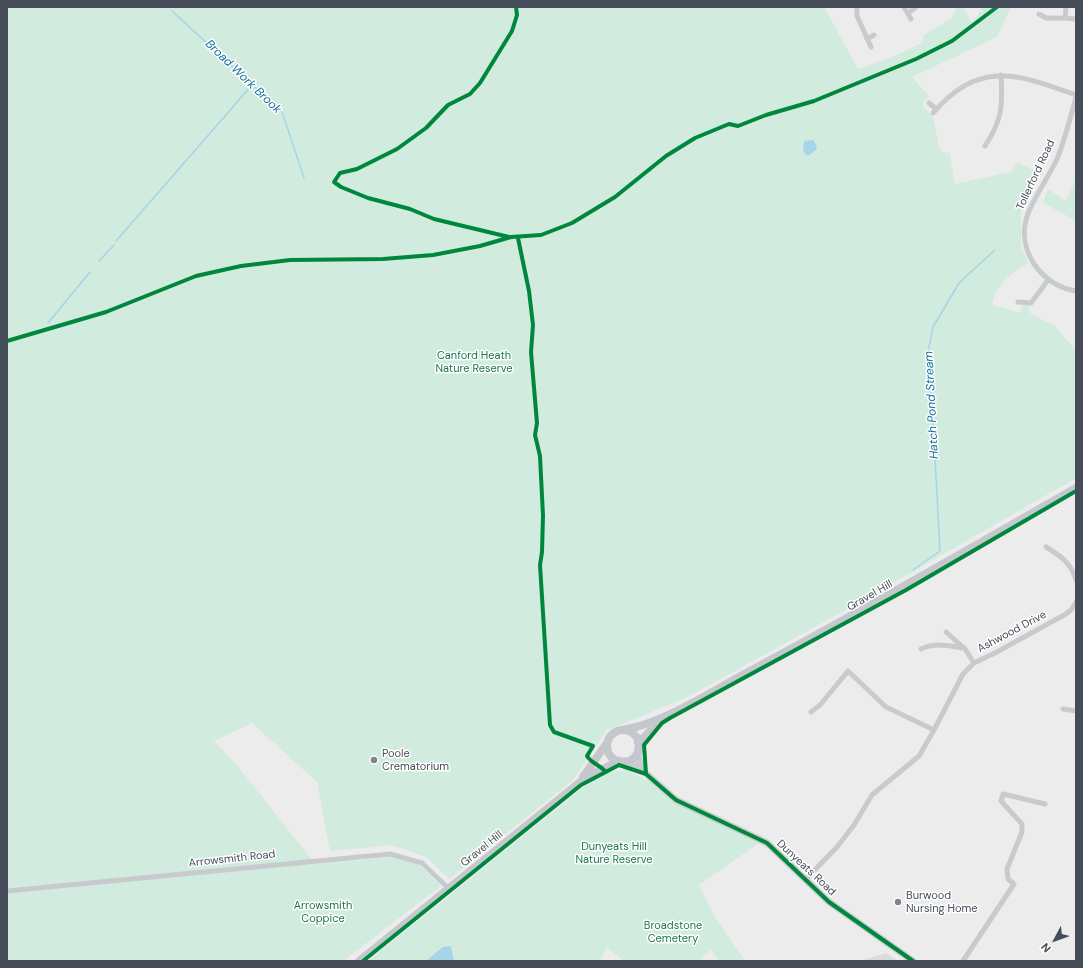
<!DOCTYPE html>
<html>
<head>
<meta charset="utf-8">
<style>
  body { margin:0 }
  #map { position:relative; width:1083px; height:968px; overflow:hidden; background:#edecec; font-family:"DM Sans",sans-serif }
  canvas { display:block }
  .frame { position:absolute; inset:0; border:8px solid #454d58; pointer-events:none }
  .north { position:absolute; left:1035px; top:920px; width:40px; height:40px; -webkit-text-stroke:3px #fff; paint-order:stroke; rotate:229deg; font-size:11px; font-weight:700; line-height:16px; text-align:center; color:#454d58 }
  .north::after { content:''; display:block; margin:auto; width:14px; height:18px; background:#454d58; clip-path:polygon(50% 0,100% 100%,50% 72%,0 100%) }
</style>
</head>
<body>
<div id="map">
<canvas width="1083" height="968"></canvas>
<div class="frame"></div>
<div class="north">N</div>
</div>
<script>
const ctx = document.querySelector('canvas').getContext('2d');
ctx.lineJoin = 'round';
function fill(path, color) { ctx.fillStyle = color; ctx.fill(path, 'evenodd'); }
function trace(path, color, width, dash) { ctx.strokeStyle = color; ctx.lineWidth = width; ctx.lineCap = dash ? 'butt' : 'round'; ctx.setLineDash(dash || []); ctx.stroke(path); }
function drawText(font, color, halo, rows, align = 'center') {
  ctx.font = font + ' "DM Sans",sans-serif'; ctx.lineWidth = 3; ctx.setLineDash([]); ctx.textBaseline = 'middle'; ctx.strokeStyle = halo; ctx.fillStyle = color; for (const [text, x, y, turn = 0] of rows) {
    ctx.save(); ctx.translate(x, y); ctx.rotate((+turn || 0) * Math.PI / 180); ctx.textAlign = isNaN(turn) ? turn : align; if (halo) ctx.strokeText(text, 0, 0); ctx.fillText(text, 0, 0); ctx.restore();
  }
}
fill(new Path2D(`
  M886 953 898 961H860Z`), '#dbdbdc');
fill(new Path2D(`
  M7 7H824L858 69 899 54 923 42 924 35 951 19 957 7H963L972 23 983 7H1011L997 37 912 77 929 96 922 105 933 117 940 150 950 154 955 184 1011 172 1018 162 1041 174 1021 209V245L1028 263C1009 276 997 282 992 305L1021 313 1022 305H1028L1030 313 1056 327 1076 351V478L860 602 686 698 607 730 573 780 449 879 426 857 391 845 330 851 317 782 252 723 214 741 237 765 315 864 393 857 419 865 441 886 343 961H7Z
  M1076 179V219L1075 220 1043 203 1048 189 1066 201Z
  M627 770 652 783 679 805 759 843 699 885 715 917 745 961H719L711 950 700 959 701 961H623L607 947 600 961H368L590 782 609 772Z`), '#d1ebde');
fill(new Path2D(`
  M813 140 817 146 816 150 809 155H806C803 151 802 146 805 141Z
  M451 946 454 961H426L443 947Z`), '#a7d4e8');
trace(new Path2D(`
  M172 11 282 112 304 178
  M116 241 252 85
  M99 261 114 245
  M48 323 90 272
  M913 570 940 551 929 347 933 327 959 283 995 250`), '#a7d4e8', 1.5);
trace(new Path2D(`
  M857 7V16L871 47
  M904 7 911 19
  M1066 7 1065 18 1076 19
  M908 13 915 8
  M1039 14 1046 18H1065
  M867 39 874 35
  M1076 98C1070 118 1065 140 1057 159 1048 178 1034 197 1027 216 1016 251 1042 286 1076 291
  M929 103 936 109
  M933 113C980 59 1017 74 1076 95
  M985 146C1002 120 1003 106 1001 75
  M1018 302 1031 303 1048 280
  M1046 547C1061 556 1071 563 1076 580
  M946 632 965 649 974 663
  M921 649C935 642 949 646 964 648
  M1063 709 1076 711
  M811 712 820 705 848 671 886 707 934 730
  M805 880 837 847 854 825 872 795 919 756 934 730 963 674 974 663 995 653 1066 614 1071 610 1076 602
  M7 891 390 854 422 863 448 888
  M963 961 1014 884 1008 879 1007 869 1022 832V824L1001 801 1003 794 1045 804`), '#c8cbcd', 5);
trace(new Path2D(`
  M638 748V758L642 770
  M624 761 642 770 676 800 767 843 829 902 913 961`), '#c9cccf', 7);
trace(new Path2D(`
  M622 730C661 725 712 691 748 672 859 613 967 550 1076 488
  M607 746a16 16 0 1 1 32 0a16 16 0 1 1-32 0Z
  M638 743 663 719
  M583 777 607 743
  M359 961 579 783 590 775 619 761`), '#c4c7cb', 8);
trace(new Path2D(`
  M509 237 434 219 410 209 368 198 341 187 334 182 340 173 357 169 397 149 426 128 448 105 470 94 480 83 512 31 517 15 516 7
  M518 238 529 291 533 325 531 352 537 423 535 435 540 456 543 516 542 552 540 565 550 725 554 732 593 746 587 756C592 764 599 764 605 771
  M7 341 106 312 196 276 241 266 290 260 383 259 433 255 480 246 511 237 541 235 572 223 615 197 666 156 695 138 729 124 738 126 766 115 814 101 916 59 952 41 997 7
  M646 774 644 745 662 723 670 718 906 590 1076 491
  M363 961 581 785 619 765 646 774 676 800 767 843 829 902 913 961`), '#00873e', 4);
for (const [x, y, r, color] of [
  [374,760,4,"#80858c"],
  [898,902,4,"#80858c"]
]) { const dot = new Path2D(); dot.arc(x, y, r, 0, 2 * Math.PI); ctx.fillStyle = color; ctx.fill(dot); trace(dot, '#fff', 1.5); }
drawText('11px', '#454d58', '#fff', [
  ["Tollerford Road",1036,175,-65],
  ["Gravel Hill",870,596,-30],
  ["Ashwood Drive",1012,632,-28],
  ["Gravel Hill",482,849,-39],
  ["Arrowsmith Road",232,859,-6],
  ["Dunyeats Road",806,868,43]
]);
drawText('11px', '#1a7451', '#fff', [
  ["Canford Heath",474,356],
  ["Nature Reserve",474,369],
  ["Dunyeats Hill",614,847],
  ["Nature Reserve",614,860],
  ["Arrowsmith",323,906],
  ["Coppice",323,919],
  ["Broadstone",673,926],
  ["Cemetery",673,939]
]);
drawText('11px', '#454d58', '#fff', [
  ["Poole",382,754],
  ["Crematorium",382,767],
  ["Burwood",906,896],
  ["Nursing Home",906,909]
], 'left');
drawText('italic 12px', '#12719d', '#fff', [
  ["Broad Work Brook",243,77,44],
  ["Hatch Pond Stream",932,405,-93]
]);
</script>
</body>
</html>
